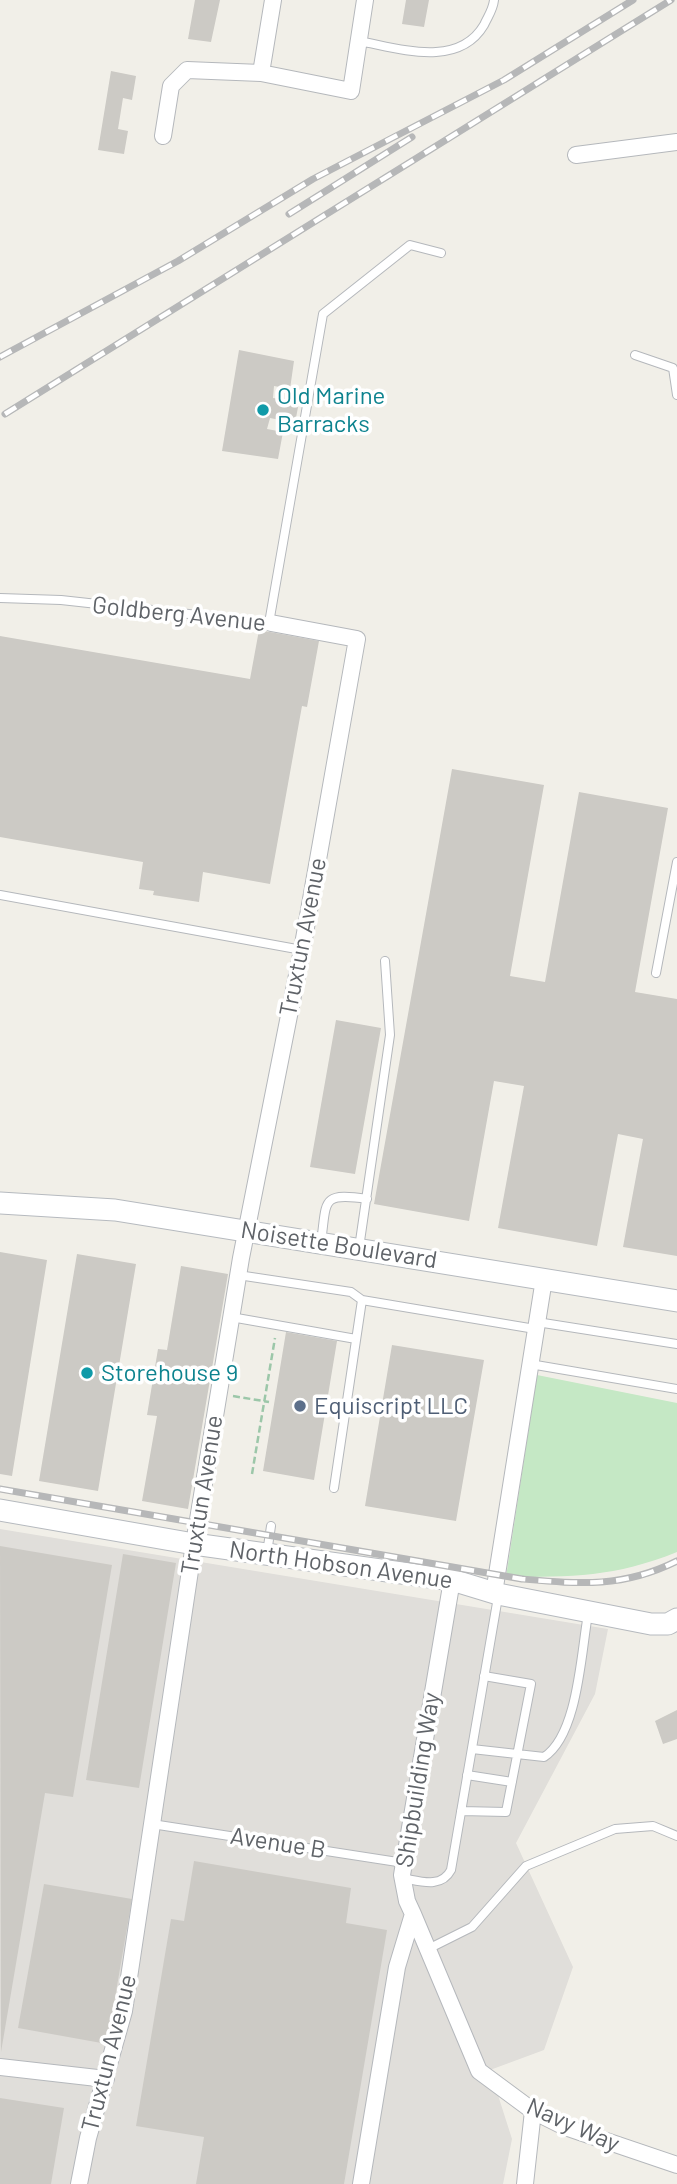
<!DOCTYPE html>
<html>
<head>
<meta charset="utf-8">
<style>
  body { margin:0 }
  canvas { display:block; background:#f1efe8 }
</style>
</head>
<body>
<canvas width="677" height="2184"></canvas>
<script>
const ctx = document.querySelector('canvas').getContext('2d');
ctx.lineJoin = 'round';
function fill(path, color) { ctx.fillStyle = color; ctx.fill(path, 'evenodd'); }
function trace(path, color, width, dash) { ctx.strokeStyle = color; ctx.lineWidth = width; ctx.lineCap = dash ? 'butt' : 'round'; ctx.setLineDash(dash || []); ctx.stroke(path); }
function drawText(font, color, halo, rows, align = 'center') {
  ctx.font = font + ' Barlow,sans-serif'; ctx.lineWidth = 7; ctx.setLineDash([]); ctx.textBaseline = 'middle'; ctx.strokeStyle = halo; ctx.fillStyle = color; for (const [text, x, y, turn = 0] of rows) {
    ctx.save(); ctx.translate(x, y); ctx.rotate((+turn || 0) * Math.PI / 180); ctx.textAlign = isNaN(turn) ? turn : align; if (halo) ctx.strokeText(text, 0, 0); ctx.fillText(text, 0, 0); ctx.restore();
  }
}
fill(new Path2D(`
  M0 1529 608 1629 595 1694 516 1843 573 1967 544 2050 490 2070 512 2139 503 2184H0Z`), '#e0deda');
fill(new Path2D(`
  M537 1375 677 1403V1552C615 1577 572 1577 506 1577Z`), '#c5e8c5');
fill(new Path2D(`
  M195 0H220L211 42 188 39Z
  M406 0H429L424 27 402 24Z
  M111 71 136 76 132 100 123 98 118 129 128 131 124 154 98 150Z
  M239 350 294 361 290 389 274 386 273 398 299 402 295 423 270 418 267 429 283 432 278 459 222 451Z
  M259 630 319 641 307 707 302 706 270 884 203 872 199 902 153 895 154 891 139 889 143 862 0 837V636L250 679Z
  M452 769 544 785 510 976 545 982 579 792 668 808 635 992 677 999V1256L623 1247 643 1139 618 1134 597 1246 498 1228 524 1086 494 1081 469 1221 374 1204Z
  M336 1020 381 1028 355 1174 310 1167Z
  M0 1252 47 1260 12 1476 0 1474Z
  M77 1254 136 1264 98 1491 39 1481Z
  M181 1266 228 1274 188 1509 142 1501 157 1416 147 1415 158 1349 167 1350Z
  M286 1332 337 1341 314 1480 263 1471Z
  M392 1345 484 1360 456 1521 365 1506Z
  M0 1546 112 1565 73 1797 45 1793 1 2052Z
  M123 1554 176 1563 139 1788 86 1780Z
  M677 1710V1739L663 1744 655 1721Z
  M194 1861 351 1888 346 1923 387 1930 344 2184H196L204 2137 136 2126 171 1919 184 1921Z
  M44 1884 132 1899 107 2044 18 2028Z
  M0 2098 64 2108 51 2184H0Z`), '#cccac5');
const lane = new Path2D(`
  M359 41C398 48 458 69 484 25 488 16 493 10 494 0
  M635 355 673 368 677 395
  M0 598 61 600 271 623
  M269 623 323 314 410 245 441 253
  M0 895 302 950
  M656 973 677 862
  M321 1242C327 1201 320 1192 367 1199
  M359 1248 390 1035 385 961
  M238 1275 351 1292 362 1300 334 1488
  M362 1300 535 1329
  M231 1317 356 1339
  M537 1322 677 1344
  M530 1364 677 1389
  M267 1553 271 1526
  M472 1749 544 1757C578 1735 581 1653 588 1614
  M467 1775 512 1782
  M461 1811 506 1812 531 1684 484 1676
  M152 1824 404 1863
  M402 1878C420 1881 441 1889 451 1870L498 1597
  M428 1949 472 1927 526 1866 615 1829 653 1826 677 1836`);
const street = new Path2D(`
  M261 73 273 0
  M163 136 171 86 187 70 261 73 351 91 365 0
  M576 155 677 142
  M494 1593 544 1279
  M413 1914 479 2071 533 2111 565 2127 677 2165
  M0 2067 106 2079
  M79 2184 88 2138 124 2011 194 1544 241 1258 302 950 357 639 271 623
  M361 2184 397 1967 413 1914 407 1901 402 1875 452 1580
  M525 2184 533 2111`);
const secondary = new Path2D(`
  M0 1203 115 1210 677 1301
  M0 1510 194 1544 452 1580 498 1594 651 1624H668L677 1619`);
trace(lane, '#b5b8bc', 10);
trace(street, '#b5b8bc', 18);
trace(secondary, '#b6babf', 23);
trace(new Path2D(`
  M233 1396 269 1402
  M252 1474 275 1338`), '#9cc7a9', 2.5, [7, 3.5]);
trace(lane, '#fff', 8);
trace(street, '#fff', 16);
trace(secondary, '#fff', 21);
const rail = new Path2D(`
  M289 214 412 137
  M0 357 178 261 313 179 504 80 633 0
  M5 414 671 0
  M0 1489 522 1579C580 1584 623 1588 677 1561`);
trace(rail, '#b6b7b8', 7);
trace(rail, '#fff', 4.5, [13]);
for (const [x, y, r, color] of [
  [263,410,7,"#0f9aa8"],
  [87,1373,7,"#0f9aa8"],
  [300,1406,7,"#5c6f8a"]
]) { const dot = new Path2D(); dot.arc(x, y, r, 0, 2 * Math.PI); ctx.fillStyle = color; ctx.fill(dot); trace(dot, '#fff', 2.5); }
drawText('24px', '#0d838f', '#fff', [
  ["Old Marine",277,396],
  ["Barracks",277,424],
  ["Storehouse 9",101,1373]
], 'left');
drawText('24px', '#5f6368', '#fff', [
  ["Goldberg Avenue",179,614,6],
  ["Truxtun Avenue",303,937,-79],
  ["Noisette Boulevard",339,1245,9],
  ["Truxtun Avenue",202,1495,-81],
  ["North Hobson Avenue",341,1565,8],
  ["Shipbuilding Way",418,1780,-81],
  ["Avenue B",278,1843,9],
  ["Truxtun Avenue",109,2053,-76],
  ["Navy Way",573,2125,24]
]);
drawText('24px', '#4e5e75', '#fff', [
  ["Equiscript LLC",314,1406]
], 'left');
</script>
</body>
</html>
